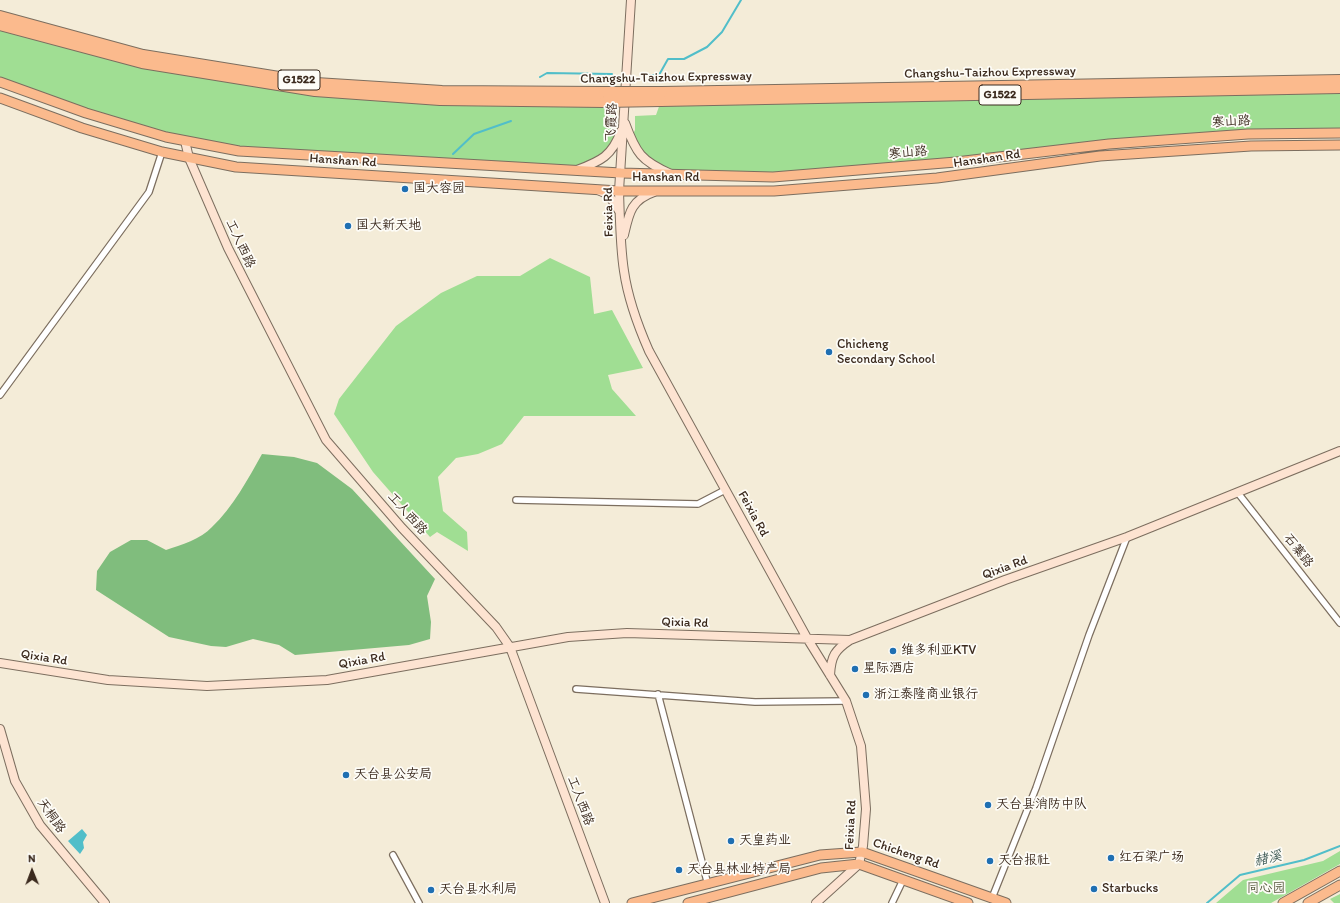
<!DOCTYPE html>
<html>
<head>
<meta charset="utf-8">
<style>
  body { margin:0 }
  #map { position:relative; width:1340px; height:903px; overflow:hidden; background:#f4ecd8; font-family:Itim,sans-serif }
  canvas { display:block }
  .north { position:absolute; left:12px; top:851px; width:40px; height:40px; -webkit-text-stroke:3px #fdfcf7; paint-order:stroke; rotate:359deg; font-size:11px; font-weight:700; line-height:16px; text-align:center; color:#3b2a1e }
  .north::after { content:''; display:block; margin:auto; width:14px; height:18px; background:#3b2a1e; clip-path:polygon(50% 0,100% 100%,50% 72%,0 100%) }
</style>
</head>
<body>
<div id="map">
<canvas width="1340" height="903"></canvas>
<div class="north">N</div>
</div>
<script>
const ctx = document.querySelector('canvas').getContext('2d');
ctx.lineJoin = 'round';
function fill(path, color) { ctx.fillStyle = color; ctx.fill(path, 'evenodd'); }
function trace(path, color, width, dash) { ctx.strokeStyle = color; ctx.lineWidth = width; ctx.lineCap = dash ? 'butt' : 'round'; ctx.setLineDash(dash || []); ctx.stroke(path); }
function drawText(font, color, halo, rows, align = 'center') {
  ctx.font = font + ' Itim,"LXGW WenKai TC",sans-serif'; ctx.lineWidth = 3.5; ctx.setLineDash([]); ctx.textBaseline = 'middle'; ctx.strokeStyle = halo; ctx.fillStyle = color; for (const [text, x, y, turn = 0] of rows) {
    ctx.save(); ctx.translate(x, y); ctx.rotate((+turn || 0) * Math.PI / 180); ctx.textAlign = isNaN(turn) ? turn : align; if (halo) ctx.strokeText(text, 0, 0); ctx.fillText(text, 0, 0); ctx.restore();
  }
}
fill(new Path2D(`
  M0 25 315 91 604 102V108L615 109V145L598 162 574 171 357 159 185 141 0 82Z
  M1340 88V133L1248 134 773 177 674 175 656 168 631 138 635 130V116L656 115 661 101Z
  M550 258 590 277 594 314 612 310 643 368 608 375 612 389 636 416H524L502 444 478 454 456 458 438 477 443 511 467 532 468 551 437 532 430 537 373 472 334 414 339 399 396 326 441 293 477 276H520Z
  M1340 851V864L1271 903H1216L1243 880 1323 861Z
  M1340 894V903H1334L1330 899Z`), '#a0de93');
fill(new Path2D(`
  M262 454 294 457 317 463 352 489 435 579 427 596 431 622 430 639 409 645 295 655 279 645 253 639 226 647 211 646 169 637 96 590 97 571 110 552 131 540H147L166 550C181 545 201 539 212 527 233 507 248 479 262 454Z`), '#80bd7d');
fill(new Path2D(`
  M82 829 87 835 83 842 84 848 80 854 68 841Z`), '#51bec9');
trace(new Path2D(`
  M643 75H659L668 59H684L707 47 722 32 741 0
  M540 77 547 73 612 74
  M453 154 474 134 511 121
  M1207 903 1240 875 1304 860 1340 846`), '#51bec9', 2);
const street = new Path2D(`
  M0 395 149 192 162 152
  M1238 493 1340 623
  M516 500 698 504 725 490
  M576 689 755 702 846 701
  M658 694 708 885
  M393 855 419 903
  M992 898 1036 788 1089 635 1127 537
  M892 903 903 880`);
const secondary = new Path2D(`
  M631 0 619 191C620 218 620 245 624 271 628 299 638 326 649 351L807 638 846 701 861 746 866 809 863 846 859 864 816 903
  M625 123C636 153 641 161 671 174
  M185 141 189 158 228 248 326 440 402 528 496 627 510 647 605 903
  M577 170C601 161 612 156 621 131
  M598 190 609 195 619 211
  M624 235C629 213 631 200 654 192
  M0 663 108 680 207 686 327 680 568 637 627 633 850 640 1005 580 1127 537 1340 451
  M830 675C831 656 835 650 850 640
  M0 729 15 781 40 825 105 903`);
const primary = new Path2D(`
  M0 82 86 113 166 137 239 151 621 173 773 177 956 162 1109 144 1248 134 1340 133
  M0 98 82 128 162 152 236 167 619 191H774L937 178 1100 156 1251 146 1340 145
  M632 903 820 855 862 852 1006 903
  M688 903 821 868 859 864 968 903
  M1283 903 1340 871
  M1308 903 1340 885`);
const highway = new Path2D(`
  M0 16 143 55 316 83 442 91 604 92
  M0 25 142 63 315 91 440 100 604 102
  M662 92 1340 80
  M661 101 1340 88`);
trace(street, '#7c6e5f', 8);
trace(secondary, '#7c6e5f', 10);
trace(primary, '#7c6e5f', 11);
trace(highway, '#7c6e5f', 12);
trace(street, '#fff', 5.5);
trace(secondary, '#fde3d1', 8);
trace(primary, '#fbba8d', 9);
trace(highway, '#fbba8d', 10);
const highwayBridge = new Path2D(`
  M604 92H662
  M604 102 661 101`);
trace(highwayBridge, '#7c6e5f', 12, []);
trace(highwayBridge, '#fbba8d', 10);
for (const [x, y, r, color] of [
  [405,189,4,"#1f6fb2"],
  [348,226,4,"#1f6fb2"],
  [829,352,4,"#1f6fb2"],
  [893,651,4,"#1f6fb2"],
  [855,669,4,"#1f6fb2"],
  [866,695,4,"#1f6fb2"],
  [346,775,4,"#1f6fb2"],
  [988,805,4,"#1f6fb2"],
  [731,841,4,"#1f6fb2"],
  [1111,858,4,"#1f6fb2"],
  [990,861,4,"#1f6fb2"],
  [679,870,4,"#1f6fb2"],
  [1094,889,4,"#1f6fb2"],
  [431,890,4,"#1f6fb2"]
]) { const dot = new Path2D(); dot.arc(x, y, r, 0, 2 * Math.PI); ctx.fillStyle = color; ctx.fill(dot); trace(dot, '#fdfcf7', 1.5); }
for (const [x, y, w] of [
  [299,80,42],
  [1000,95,42]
]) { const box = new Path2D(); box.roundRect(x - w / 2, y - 10, w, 20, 3); ctx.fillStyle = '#fdfcf7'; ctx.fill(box); trace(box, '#3b2a1e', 1); }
drawText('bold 12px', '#3b2a1e', null, [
  ["G1522",299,80],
  ["G1522",1000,95]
]);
drawText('13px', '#3b2a1e', '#fdfcf7', [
  ["Changshu-Taizhou Expressway",990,73,-1],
  ["Changshu-Taizhou Expressway",666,78,-1],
  ["飞霞路",612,122,-87],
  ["寒山路",1231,122,-3],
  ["寒山路",908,153,-5],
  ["Hanshan Rd",987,159,-8],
  ["Hanshan Rd",343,161,4],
  ["Hanshan Rd",666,178],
  ["Feixia Rd",609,212,-91],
  ["工人西路",240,244,65],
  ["工人西路",407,514,48],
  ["Feixia Rd",753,514,61],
  ["石寨路",1298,551,52],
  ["Qixia Rd",1005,568,-20],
  ["Qixia Rd",685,623,2],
  ["Qixia Rd",44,658,9],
  ["Qixia Rd",362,661,-10],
  ["工人西路",580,801,69],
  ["天桐路",51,816,55],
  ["Feixia Rd",851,825,-87],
  ["Chicheng Rd",906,854,19]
]);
drawText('13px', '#3b2a1e', '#fdfcf7', [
  ["国大容园",413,189],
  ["国大新天地",356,226],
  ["Chicheng",837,345],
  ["Secondary School",837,360],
  ["维多利亚KTV",901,651],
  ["星际酒店",863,669],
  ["浙江泰隆商业银行",874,695],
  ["天台县公安局",354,775],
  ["天台县消防中队",996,805],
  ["天皇药业",739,841],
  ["红石梁广场",1119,858],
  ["天台报社",998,861],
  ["天台县林业特产局",687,870],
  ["Starbucks",1102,889],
  ["天台县水利局",439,890]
], 'left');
drawText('13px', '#54573b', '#fdfcf7', [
  ["同心园",1266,889]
]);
drawText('italic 14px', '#435e5a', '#fdfcf7', [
  ["赭溪",1268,859,-13]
]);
</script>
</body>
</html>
